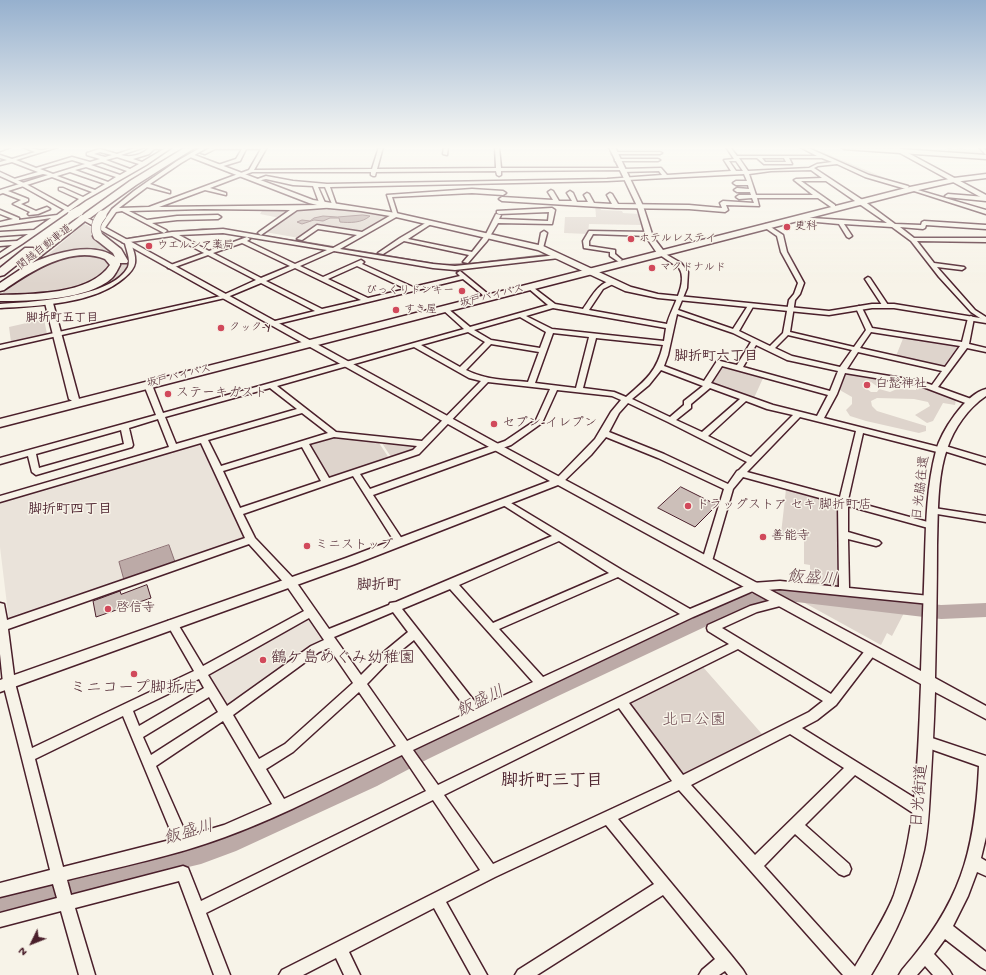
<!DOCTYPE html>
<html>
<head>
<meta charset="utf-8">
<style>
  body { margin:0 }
  #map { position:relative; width:986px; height:975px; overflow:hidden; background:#f7f3e8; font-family:"Gochi Hand",sans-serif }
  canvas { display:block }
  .north { position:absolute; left:12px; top:923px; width:40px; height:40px; -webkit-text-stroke:3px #f7f3e8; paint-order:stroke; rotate:227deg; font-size:11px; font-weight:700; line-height:16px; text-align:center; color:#4a1f2b }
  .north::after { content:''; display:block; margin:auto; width:14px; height:18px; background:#4a1f2b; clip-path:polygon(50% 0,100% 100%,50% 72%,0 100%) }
</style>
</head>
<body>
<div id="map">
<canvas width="986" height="975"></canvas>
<div class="north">N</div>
</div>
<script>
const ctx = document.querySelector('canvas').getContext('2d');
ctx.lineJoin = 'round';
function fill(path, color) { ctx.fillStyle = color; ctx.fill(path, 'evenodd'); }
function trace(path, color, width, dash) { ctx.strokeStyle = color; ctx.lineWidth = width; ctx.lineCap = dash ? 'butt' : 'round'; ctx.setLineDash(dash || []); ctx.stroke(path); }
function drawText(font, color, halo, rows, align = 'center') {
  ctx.font = font + ' "Gochi Hand","Klee One",sans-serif'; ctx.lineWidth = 3; ctx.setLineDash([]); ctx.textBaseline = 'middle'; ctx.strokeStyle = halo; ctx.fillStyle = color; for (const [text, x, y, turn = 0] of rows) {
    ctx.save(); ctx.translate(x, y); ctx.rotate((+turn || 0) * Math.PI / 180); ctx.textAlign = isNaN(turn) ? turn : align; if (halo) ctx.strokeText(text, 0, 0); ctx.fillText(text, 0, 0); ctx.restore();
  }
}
fill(new Path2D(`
  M199 442 245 539 9 621 0 547V501Z
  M308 618 324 641 227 707 207 675Z`), '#eae3da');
fill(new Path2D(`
  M800 147H810L900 184 897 187 853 173Z
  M946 148 981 150 985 156 950 153Z
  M595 205 599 206 601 210 622 211 623 213 640 214 641 225 589 224 588 234 564 233 565 217H596Z
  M335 208 359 209 392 215 361 233 316 226 299 238 265 232 297 209Z
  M263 209H292L280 218 260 214Z
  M84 224C99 228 114 253 128 263 126 267 125 272 122 274 97 299 34 302 0 305V295Z
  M44 319 47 334 11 342 9 327Z
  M904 336 958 345 961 347 946 368 896 356Z
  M721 365 764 376 754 398 710 383Z
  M847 372 881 379 883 387H878L871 382 863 386 871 392H877L879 389 890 392 897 389 916 390V385L945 393 956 400 955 405 943 403 933 421 927 423 915 415 930 406 928 402 914 399 877 398 871 401 872 406 877 411 926 426V431L919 433 866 421 850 416 846 410 852 404V397L838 389 843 375Z
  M335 436 377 440 389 458 330 478 310 444Z
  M380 440 415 445 416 447 413 450 391 457Z
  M786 489 837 503 838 587 810 583V565L804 564V539L781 534Z
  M803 602 904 613 892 636 887 633 881 645Z
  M703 667 762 734 681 777 627 703Z`), '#ded4cc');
const water = new Path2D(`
  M363 215 370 216C362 223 350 223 340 222L339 218H330L323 221 314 220 302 224 297 222 302 220 310 221 314 218 323 216 337 217Z
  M169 545 175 562 124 580 119 562Z`);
fill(water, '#bcaaa7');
trace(water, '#8e7275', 1);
trace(new Path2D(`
  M173 232 203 229 227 230 309 243
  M129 238 168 233
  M0 242 19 240`), '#8e7275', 1.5);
trace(new Path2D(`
  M303 242 442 265 469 264 546 255`), '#8e7275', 2);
fill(new Path2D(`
  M788 587 941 605 986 603V617L941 619 788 601 751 607 728 616 558 696 428 759 377 786 236 851 201 864 0 912V888L201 842 232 830 361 772 414 745 544 684 716 606 749 594Z`), '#bcaaa7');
const building = new Path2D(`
  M681 487 717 505 695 527 658 508Z
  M147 585 151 598 96 617 93 601 120 591 121 594Z`);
fill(building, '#ccbfb9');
trace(building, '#4a1f2b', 1);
const minor = new Path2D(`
  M4 147H11L0 151V148Z
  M23 147C29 147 33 149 39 150 45 151 52 147 58 147L16 160 36 168 72 157 90 162 100 159 87 155V153L100 149 117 154 138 147H145L121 155C130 158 142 155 149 148L148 147 171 148 146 165 85 200 22 244 0 258V253L12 245 0 246V242L17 241 28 234 0 236V232L34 230 51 218 0 226V222L13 219 0 214V210L19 218V220L57 215 79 199 59 190V188H63L83 197 92 192 52 177 8 191 28 199V201L21 204 36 211 47 207 50 209 38 214 29 215 28 214 30 212 13 204 21 200 3 193 0 194V190L48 175 43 174 16 181H14V179L38 172 12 162 0 165V162L7 160 0 158V155L12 159 35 152ZM154 149H164L142 162 133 159 149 154ZM100 152 112 155 105 157 94 154ZM117 157 139 164 130 169 106 160ZM72 160 85 164 53 174 40 169ZM102 162 127 171 120 175 91 165ZM86 167 116 177 108 182 75 170ZM70 172 105 184 95 190 57 176Z
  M202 147H208L181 163 150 184 170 191V193L147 187 119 208 149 207 249 170 261 149H246L240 161 220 167H218V165L236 159 242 149H215L205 154 201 153 212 147H267L254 170 372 169 379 147H383L377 169 496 168 495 147H499L501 168H621L623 169 661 168 667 175 731 171 724 160 734 159 726 147H730L737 156H817L800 147H806L869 175 908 186 909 187 906 189 865 177 837 164 818 166 814 168 864 201 895 224 921 225 922 222 924 221 986 225V229L926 225 925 228 923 229 900 227 914 238H986V242L917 241 934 263 964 267 965 268 962 270 937 267 975 310 986 317V322L971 312 939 277 911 241 892 227 844 224 852 236 849 238 847 237 839 224 795 220V218L797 217 887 223 826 181H801L835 205V207H831L818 198H757L759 206 726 205 728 210 725 212 689 209 616 208 502 201 499 199 502 197 553 200 548 192 551 190 553 191 559 201H572L567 193 570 191 573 193 577 202H588L584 195 587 193 589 194 594 203 612 204 607 195 610 193 612 194 618 204 689 205 722 208 720 203 723 201 754 203 752 198 739 199 736 197 739 195H751L750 192H737L734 190 737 188 749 189 748 185H736L733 183 736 181H747L744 174 607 181 330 187 337 207 297 210 261 235 258 233 259 232 290 210 204 209 129 211 147 220 177 216 218 215 221 217 218 219 177 220 152 223 166 230 167 231 164 233 122 211 116 212 104 229H100L99 228 112 209 134 191 177 161ZM739 158H757L764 164H792L789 158H822L832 162 817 164 809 168 748 171ZM762 158H784L786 162H765ZM729 161H736L743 171H736ZM620 170 622 172 659 171 662 175 607 179 327 184 293 181 266 176 255 180 257 181 266 179 293 185 313 186 320 205 159 207 205 190 226 195V193L210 188 252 172H371V175L373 176H375L376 172 496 171 497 175 499 176 501 175V171ZM811 170 822 178 796 179 794 180 813 195H756L749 174 771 171ZM318 187H325L332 204 326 205Z
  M444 147H448L447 155 443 154Z
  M979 147H983L986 151V155Z
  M614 152H660L662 153 660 154H612Z
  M617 159H658L660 160 658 161H615V159Z
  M911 188 986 210V214L911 190Z
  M472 189 503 191 506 193 503 195 472 193 392 197 398 216 340 249 433 264 455 266 557 255 559 256V258L455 270 433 268 334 251 300 266 323 277 361 260 364 262 362 264 413 287 460 276 457 273 460 271 488 294 483 295 463 279 273 325 271 324V322L315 311 261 283 225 298 0 349V345L221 296 256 280 208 255 172 268H168V266L204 253 172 236 130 242C133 248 136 256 135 263 134 269 129 274 124 278 94 304 38 306 0 308V304C31 302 112 298 128 267 131 259 126 250 125 243L122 242V240L172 232 223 229 333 248 357 235 318 229 302 240 297 239 317 225 362 232 393 214 387 195ZM223 233 327 250 295 264 247 241 250 239 247 237 209 251 179 235ZM242 243 290 266 261 278 213 253ZM357 266 406 289 368 298 328 279ZM295 268 361 300 322 309 266 281Z
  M948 194 986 197V201L946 197 945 196Z
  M552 208 555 210 552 224 498 223 487 241 468 263 463 262 469 255 404 241 383 254 378 253 400 238 429 221 431 222V224L408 239 472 252 486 234 496 214 501 215 499 219 548 221 549 212 499 214 497 213V211Z
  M766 224 783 235 787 252 804 283 800 294 795 300 790 332 854 347 866 330 856 308 859 306 862 308 872 328 962 342 968 318 971 316 974 318 969 344 986 348V352L967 348 938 387 974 400 975 402 974 404H968L918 385 845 373 837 394 824 418 939 447 942 445 986 458V464L944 451 941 453 863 433 848 500 935 524 937 526 932 529 848 506V532L879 541 881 543 879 545 876 546 848 539 849 588 930 596 934 597 935 600 934 603 930 604 780 589 753 591 693 617 413 750 438 785 729 644 708 631 707 628 708 625 750 606 780 598 784 599 785 602 784 605 757 612 722 628 831 694 867 648 871 646 875 648 877 651 875 654 836 705 817 720 802 728 926 805 928 810 926 815 921 816 916 815 855 775 805 825 849 864 851 869 849 874 844 876 839 874 795 834 764 866 858 970 861 975H843L679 790 618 819 731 955 743 970 746 975H728L725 971 719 975H699L702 970 715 959 663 895 537 975H515L518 970 654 884 606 825 495 877 446 902 487 975H471L434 908 349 952 360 975H344L336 958 303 975H279L282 970 480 870 433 800 206 913 230 975H214L179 881 75 908 95 975H79L61 911 0 927V913L57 898 53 884 0 897V883L50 870 3 683 0 654V603L4 604 7 620 245 538 201 443 0 502V496L169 447 158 419 129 428 133 445 132 447 36 475 32 472 28 456 0 464V458L156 415 144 385 145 383H148L152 385 163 413 464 329 443 310V308H447L470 327 548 305 528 288 527 287 530 285 555 304 583 309C591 298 600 279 615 281V283L603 289 589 310 667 324C671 308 689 282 679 268L660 255 659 254 662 252 681 263 688 272 687 288 678 310 733 329 749 304H753L754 305 739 331 770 346 783 333 789 300 794 294 798 283 781 252 777 236 764 227 763 226ZM553 308 666 328 664 341 552 329 526 316ZM677 314 733 333 751 342 737 365 720 361H717L704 381 664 366 668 355ZM520 317 546 332 540 348 491 340 474 330ZM468 332 485 342 460 367 421 345ZM871 332 960 346 945 367 860 348ZM553 333 589 337 576 388 535 383ZM788 335 852 350 840 367 792 356 775 348ZM596 338 663 345C657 371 646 380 626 397L614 392 583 388ZM491 344 539 352 528 382C507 380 485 380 466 370ZM756 345 787 360 838 371 830 391 743 367ZM414 347 469 378 481 381 422 441 336 432 277 386ZM858 352 942 371 932 385 920 381 847 369ZM722 366 828 395 817 416 773 405 711 383ZM661 370 703 386 684 401V405L670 417 632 399 649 385ZM488 382 550 389 536 420 505 441 370 489 360 474 419 454ZM270 388 297 409 176 444 165 417ZM710 388 740 399 702 432 676 420 691 408V404ZM557 390 612 396 621 400 611 412 595 439 556 479 555 481 556 483H562L591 455 606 437 658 458 724 489 702 561 703 564H711L712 561 733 489 743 477 838 503 839 587 780 581 752 583 690 609 622 570 506 500 503 501 501 503 503 505 552 536 396 602 390 603 389 605 329 629 294 579 255 538 243 514 353 476 396 544H402L404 542 373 495 511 445 542 423ZM746 401 767 409 793 415 751 457 708 436ZM628 403 668 422 747 462 739 470 737 471 728 484 664 454 609 432 619 413ZM302 413 328 433 221 466 208 440ZM800 417 856 431 840 497 747 472ZM121 430 124 444 39 468 36 454ZM334 437 417 446 413 450 329 478 309 444ZM302 447 321 481 240 508 223 471ZM559 541 609 573 493 623 459 585ZM249 544 286 585 304 611 203 666 176 621 172 620 168 621 167 624 194 671 32 748 15 683 8 629ZM618 577 680 614 543 677 499 629ZM450 589 533 682 479 707 402 609ZM393 612 408 632 385 651 361 675 334 637ZM309 618 324 640 311 646 227 706 208 675ZM414 640 469 712 407 741 367 684 393 657ZM329 648 353 683 285 744 259 759 233 715 319 652ZM738 649 823 701 809 712 683 775 629 703ZM199 679 204 688 139 726 133 711ZM359 692 396 746 284 799 266 769 293 752ZM209 697 218 712 151 755 143 737ZM619 708 672 781 493 864 444 795ZM123 716 174 839 63 867 35 759ZM223 721 272 804 224 825 187 836 156 766ZM790 734 844 768 755 855 691 785ZM402 755 426 791 201 901 188 868 183 866 71 895 67 880C119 867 174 856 225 837 286 815 344 783 402 755Z
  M544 231 547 233 543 248 538 249 541 233Z
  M589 231 649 232 652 234 649 236 593 234 589 241V246L615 250V254L622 260 619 262 610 256V252L584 248 583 241Z
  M868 277 870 278 888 305 887 306H883L882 305 865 279Z
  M934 508 986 516V522L931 513 929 511Z
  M926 736 986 756V837L981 858 986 861V876L977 872 968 896 953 926 986 952V970L981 967 945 939 934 954 949 970 952 975H933L925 966 917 975H899L902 970C960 904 975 853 979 766L922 746 920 742 922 738Z`);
const tertiary = new Path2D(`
  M609 147H615L643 206 653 237 666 254 665 256H659L646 237 637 206Z
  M841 147H871L986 155V159L844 149Z
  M192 154 313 200 396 213 543 246 631 287 658 294 829 311 872 304H894L986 319V323L894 308H872L829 315 658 298 625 291 538 250 396 217 361 211 329 208 309 203 190 157V155Z
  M0 172 26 184 502 446 921 671C922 632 924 593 925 555 926 520 927 485 936 451 941 432 965 394 986 389V396C968 408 954 428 947 449 937 477 938 515 937 545 937 589 936 634 935 678L986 706V719L935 692C934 726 932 759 930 792 929 811 928 831 924 850 914 894 895 936 871 975H851C855 965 862 956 867 946 876 931 888 911 894 895 917 828 918 755 921 684L558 485 355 564 0 692V680L346 558 550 481 22 186 0 176Z
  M46 301H52L53 303 79 399 77 401 74 402 69 399 45 303Z`);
const secondary = new Path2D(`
  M889 147H897L986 195V200Z`);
const trunk = new Path2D(`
  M986 174V178L954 182 914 191 0 427V419L910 187 954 178Z`);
const motorway = new Path2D(`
  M186 147H196L136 185 90 218H85L86 220 84 222 32 263C54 253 93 241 115 257L113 253 94 238 93 236 98 233 102 234 121 249 128 261 127 263H120V265C118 269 115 275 112 278 88 300 31 301 0 301V295C32 294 90 295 110 265L105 259C71 245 30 272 4 290L0 291V283L24 267 20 266 19 263 4 275 0 276V268L25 248H33L34 250 33 252 78 218H83L82 216 84 214 130 181Z`);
trace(minor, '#4a1f2b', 3);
trace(tertiary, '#4a1f2b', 3);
trace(secondary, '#4a1f2b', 3);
trace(trunk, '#4a1f2b', 3);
trace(motorway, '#4a1f2b', 3);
fill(minor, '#f7f3e8');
fill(tertiary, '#f7f3e8');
fill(secondary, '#f7f3e8');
fill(trunk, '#f7f3e8');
fill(motorway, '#f7f3e8');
const motorwayBridge = new Path2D(`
  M72 215 79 211
  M98 236C94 228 96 222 102 215`);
trace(motorwayBridge, '#4a1f2b', 10, []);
trace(motorwayBridge, '#f7f3e8', 9);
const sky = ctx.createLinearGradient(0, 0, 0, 284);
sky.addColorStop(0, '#96b0ce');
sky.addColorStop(0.52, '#fbfaf5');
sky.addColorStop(1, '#fbfaf500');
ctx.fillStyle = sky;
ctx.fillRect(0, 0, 986, 284);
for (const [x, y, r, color] of [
  [787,227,4,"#d1495b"],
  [631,239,4,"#d1495b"],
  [149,246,4,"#d1495b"],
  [652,268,4,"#d1495b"],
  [462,291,4,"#d1495b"],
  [396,310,4,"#d1495b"],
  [221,328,4,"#d1495b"],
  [867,385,4,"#d1495b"],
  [168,394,4,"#d1495b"],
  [494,424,4,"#d1495b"],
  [688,506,4,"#d1495b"],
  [763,537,4,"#d1495b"],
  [307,546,4,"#d1495b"],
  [108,609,4,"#d1495b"],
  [263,660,4,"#d1495b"],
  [134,674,4,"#d1495b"]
]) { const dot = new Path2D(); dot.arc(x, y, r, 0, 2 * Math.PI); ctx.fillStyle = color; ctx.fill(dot); trace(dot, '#f7f3e8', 1.5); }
drawText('11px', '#4a1f2b', '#f7f3e8', [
  ["更科",795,227],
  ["ホテルレステイ",639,239],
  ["ウエルシア薬局",157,246],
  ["マクドナルド",660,268],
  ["びっくりドンキー",454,291,"right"],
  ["すき屋",404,310],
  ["クック-Y",229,328]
], 'left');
drawText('11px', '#4a1f2b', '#f7f3e8', [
  ["関越自動車道",45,248,-38],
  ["坂戸バイパス",492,297,-14],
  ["坂戸バイパス",179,377,-14]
]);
drawText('bold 12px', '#4a1f2b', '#f7f3e8', [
  ["脚折町五丁目",62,319]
]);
drawText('13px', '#4a1f2b', '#f7f3e8', [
  ["白髭神社",875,385],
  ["ステーキガスト",176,394],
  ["セブン-イレブン",502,424],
  ["ドラッグストア セキ 脚折町店",696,506],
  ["善能寺",771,537],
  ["ミニストップ",315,546],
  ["啓信寺",116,609]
], 'left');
drawText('13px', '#4a1f2b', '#f7f3e8', [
  ["日光脇往還",922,488,-83]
]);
drawText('bold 14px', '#4a1f2b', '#f7f3e8', [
  ["脚折町六丁目",716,358],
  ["脚折町四丁目",70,511]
]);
drawText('bold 15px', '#4a1f2b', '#f7f3e8', [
  ["脚折町",379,587]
]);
drawText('16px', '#4a1f2b', '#f7f3e8', [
  ["鶴ケ島めぐみ幼稚園",271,660],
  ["ミニコープ脚折店",134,690,"center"]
], 'left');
drawText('16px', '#6f4c53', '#f7f3e8', [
  ["北口公園",694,722]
]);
drawText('16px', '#4a1f2b', '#f7f3e8', [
  ["日光街道",921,796,-85]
]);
drawText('italic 17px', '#6c4950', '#f7f3e8', [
  ["飯盛川",812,580,4],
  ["飯盛川",481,703,-26],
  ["飯盛川",189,834,-16]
]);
drawText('bold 17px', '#4a1f2b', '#f7f3e8', [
  ["脚折町三丁目",552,782]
]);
</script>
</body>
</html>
